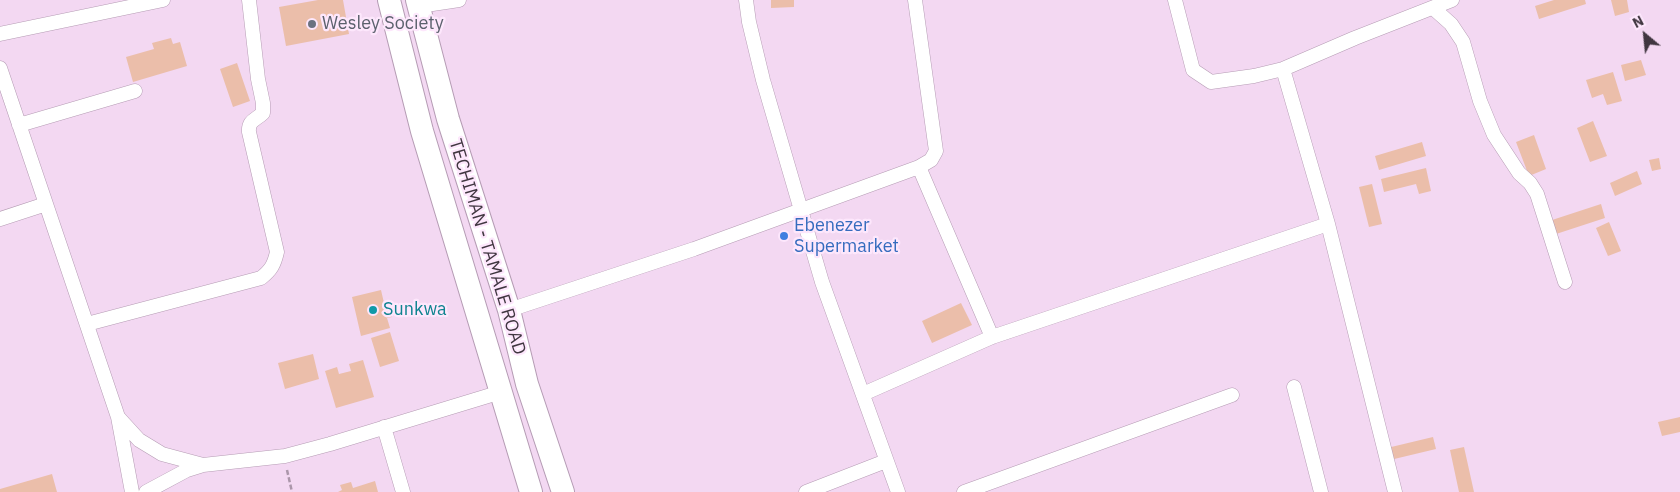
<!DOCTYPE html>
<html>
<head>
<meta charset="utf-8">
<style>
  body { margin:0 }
  #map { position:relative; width:1680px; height:492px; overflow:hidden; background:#f3d8f2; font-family:"IBM Plex Sans",sans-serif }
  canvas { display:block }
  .north { position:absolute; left:1620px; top:10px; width:50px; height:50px; -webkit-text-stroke:4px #fde7fc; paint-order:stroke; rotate:332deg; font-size:14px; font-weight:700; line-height:20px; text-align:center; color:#403640 }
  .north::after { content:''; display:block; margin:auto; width:18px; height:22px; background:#403640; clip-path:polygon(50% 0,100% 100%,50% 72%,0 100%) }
</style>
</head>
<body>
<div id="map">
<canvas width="1680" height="492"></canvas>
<div class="north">N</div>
</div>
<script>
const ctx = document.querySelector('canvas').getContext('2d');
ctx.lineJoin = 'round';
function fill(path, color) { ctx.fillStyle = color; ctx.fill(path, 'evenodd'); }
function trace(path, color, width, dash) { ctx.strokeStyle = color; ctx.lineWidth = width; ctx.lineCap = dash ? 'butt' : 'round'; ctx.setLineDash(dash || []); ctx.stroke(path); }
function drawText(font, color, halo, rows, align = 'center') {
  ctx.font = font + ' "IBM Plex Sans",sans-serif'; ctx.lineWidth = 4.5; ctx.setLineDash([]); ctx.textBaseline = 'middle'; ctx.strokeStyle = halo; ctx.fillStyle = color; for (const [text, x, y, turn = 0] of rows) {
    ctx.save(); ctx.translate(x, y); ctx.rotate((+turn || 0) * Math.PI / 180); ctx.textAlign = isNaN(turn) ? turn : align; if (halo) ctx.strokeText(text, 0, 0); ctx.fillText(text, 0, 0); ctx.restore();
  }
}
fill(new Path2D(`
  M318 0H343L349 34 286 46 279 7Z
  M771 0H794V7L771 8Z
  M1554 0H1585L1586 4 1539 19 1535 6Z
  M1611 0H1627L1629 12 1615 16Z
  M171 38 173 44 180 42 187 66 133 82 126 57 154 49 152 43Z
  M1641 60 1646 75 1625 81 1621 65Z
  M237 63 250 101 233 107 220 69Z
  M1613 72 1622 101 1607 105 1603 94 1592 98 1586 80Z
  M1593 121 1607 156 1590 162 1577 128Z
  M1534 135 1546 169 1529 176 1516 142Z
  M1422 142 1426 156 1379 170 1375 156Z
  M1659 158 1661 169 1652 171 1649 160Z
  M1426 168 1431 191 1419 194 1416 184 1384 192 1381 179Z
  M1637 171 1642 184 1615 196 1610 183Z
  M1372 184 1382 224 1369 227 1359 187Z
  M1601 204 1605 218 1553 235 1549 221Z
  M1609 222 1621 251 1608 256 1596 228Z
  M381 290 384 303 388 302 392 317 387 318 390 328 361 336 352 297Z
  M961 303 972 325 932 343 922 321Z
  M390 332 399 361 380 367 371 338Z
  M313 354 319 379 285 389 278 363Z
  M363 360 374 397 336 408 325 371 337 367 339 374 351 371 349 364Z
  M1680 417V432L1662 436 1658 422Z
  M1433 437 1436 449 1390 460 1387 448Z
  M1464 447 1474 492H1459L1450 450Z
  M52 474 57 492H0V489Z
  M375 481 378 492H338L342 490 340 485 351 482 353 488Z`), '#ebbeaa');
const minor = new Path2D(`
  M746 0 749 22 763 80 822 282 898 492
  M1175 0 1193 70 1211 82 1254 76 1283 69 1355 38 1452 0
  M419 6 459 0
  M1433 8 1451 24 1463 42 1480 101 1494 135 1519 173 1530 183 1537 194 1565 282
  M0 34 163 0
  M0 68 118 417 132 492
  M1283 69 1328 224 1395 492
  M19 125 135 91
  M919 167 992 337
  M0 219 46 204
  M509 310 694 249 919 167 931 160 936 151 915 0
  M87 324 261 278C271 270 274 265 277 252L249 132C248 120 256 120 263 113V103L258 79 249 0
  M1294 387 1321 492
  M863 394 992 337 1328 224
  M118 417 139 440 162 454 203 465
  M384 427 403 492
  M146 492 187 470 203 465 285 456 330 444 501 392
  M806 492 886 461
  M964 492 1232 395`);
const trunk = new Path2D(`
  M389 0 422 131 531 492
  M417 0 448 119 509 310 527 384 563 492`);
trace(minor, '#b59cb4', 15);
trace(trunk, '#b59cb4', 24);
trace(new Path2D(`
  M287 470 292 492`), '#ab96aa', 2.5, [5, 2.5]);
trace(minor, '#fff', 14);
trace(trunk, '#fff', 22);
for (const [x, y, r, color] of [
  [312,24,5,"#6b7280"],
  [784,236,5,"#3f7fe0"],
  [373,310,5,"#0f9aa8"]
]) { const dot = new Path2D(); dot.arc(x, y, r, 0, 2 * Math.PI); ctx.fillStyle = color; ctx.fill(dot); trace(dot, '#fde7fc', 2); }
drawText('18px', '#5b616d', '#fde7fc', [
  ["Wesley Society",322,24]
], 'left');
drawText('18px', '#366cbe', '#fde7fc', [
  ["Ebenezer",794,226],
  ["Supermarket",794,247]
], 'left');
drawText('18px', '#403640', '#fde7fc', [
  ["TECHIMAN - TAMALE ROAD",487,247,73]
]);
drawText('18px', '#0d838f', '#fde7fc', [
  ["Sunkwa",383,310]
], 'left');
</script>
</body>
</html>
